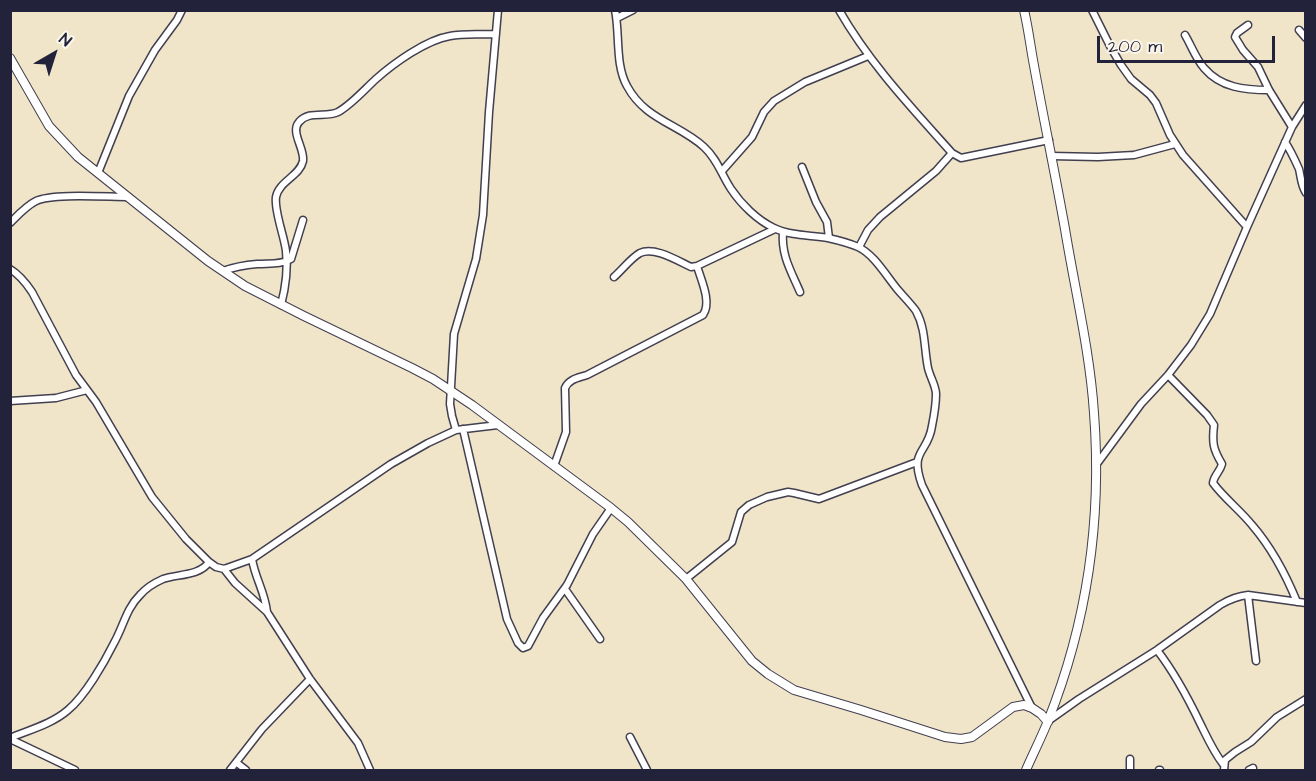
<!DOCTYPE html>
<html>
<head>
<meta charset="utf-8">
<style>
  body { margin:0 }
  #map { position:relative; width:1316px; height:781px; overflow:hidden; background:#f0e5c8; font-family:"Architects Daughter",sans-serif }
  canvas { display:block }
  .frame { position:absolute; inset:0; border:12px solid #22223b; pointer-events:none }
  .north { position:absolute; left:24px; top:24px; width:60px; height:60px; -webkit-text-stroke:4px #fbf7ec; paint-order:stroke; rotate:39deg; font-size:16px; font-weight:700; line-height:24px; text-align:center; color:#22223b }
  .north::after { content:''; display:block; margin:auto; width:21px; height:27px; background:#22223b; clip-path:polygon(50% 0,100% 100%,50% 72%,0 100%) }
  .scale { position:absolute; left:1097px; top:36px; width:178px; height:27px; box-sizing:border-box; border:3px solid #22223b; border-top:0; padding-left:8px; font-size:18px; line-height:21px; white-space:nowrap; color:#22223b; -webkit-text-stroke:4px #fbf7ec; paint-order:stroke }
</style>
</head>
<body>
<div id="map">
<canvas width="1316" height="781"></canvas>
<div class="frame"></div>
<div class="north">N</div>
<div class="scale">200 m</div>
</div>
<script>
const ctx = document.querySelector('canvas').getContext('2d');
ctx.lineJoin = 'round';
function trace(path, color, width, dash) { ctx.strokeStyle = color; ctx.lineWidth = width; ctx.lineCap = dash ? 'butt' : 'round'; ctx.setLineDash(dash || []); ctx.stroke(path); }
const minor = new Path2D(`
  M615 10C620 34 615 65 627 86 645 120 679 124 704 147 718 160 721 174 731 189 741 204 757 220 774 228 790 236 811 235 828 238 837 240 849 243 858 247 874 254 887 277 898 290 904 297 911 304 916 311 926 329 924 349 928 368 930 377 936 386 936 394 936 404 934 416 932 426 928 454 909 449 922 485L1032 708
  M839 10C870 64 911 107 952 153L961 158 1049 140
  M1092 10 1110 46 1121 65 1131 79 1150 95 1156 103 1170 135 1183 155 1247 227
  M617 18 633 10
  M1248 25 1237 33 1235 37 1243 50 1258 67 1269 90 1292 127
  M1299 30 1306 38
  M1185 35C1191 45 1196 59 1204 68 1221 88 1245 90 1269 90
  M1285 142C1291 151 1295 160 1299 169 1301 177 1301 186 1306 193
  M1051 156 1098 157 1134 155 1175 144
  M802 167 816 202 827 222 829 238
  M722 171 752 137 764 112 774 101 805 82 868 56
  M98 173 129 96 155 50 177 20 182 10
  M10 223C18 215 26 206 36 201 52 193 107 197 127 197
  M783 232C781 255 791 271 800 292
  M859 247 868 230 880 217 936 171 952 153
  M10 269C20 275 26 283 32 292L76 375 96 402 152 497 186 539 209 562 216 567 224 569 252 559 391 464 428 443 456 430 498 425
  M223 271C234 267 245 265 257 264 269 263 281 265 291 259L303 220
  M614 277C622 270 631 258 640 253 654 246 678 261 691 267L697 266 775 229
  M281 305C286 286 288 269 286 251 284 235 274 211 276 197 279 181 300 176 303 161 305 149 290 132 299 122 309 110 326 118 338 112 351 105 365 89 376 79 394 63 426 40 450 36 465 33 481 35 496 34
  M1168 375 1207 415 1214 425C1212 443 1213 449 1222 464 1220 472 1214 475 1213 483 1224 498 1240 510 1252 525 1271 547 1286 575 1297 602
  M10 401 56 398 87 390
  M463 429 507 619 518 643 523 648 528 646 543 618 567 585 593 534 611 508
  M456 430 452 416 450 404 454 334 476 259 483 215 489 112 498 10
  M1096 465 1141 404 1168 375 1191 345 1210 314 1247 227 1292 127 1306 105
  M554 466 566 432 565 388C569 379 578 378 587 375L703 315C712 302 701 280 697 266
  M252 559C255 578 265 592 267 612
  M224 569 235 583 267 612 310 679 358 743 370 770
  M686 579 732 542 741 512 749 505 767 497 788 492 794 493 819 499 917 462
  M565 589 600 639
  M1248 595 1256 661
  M1157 650C1174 672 1188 698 1200 723 1207 737 1213 751 1223 764
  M1048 721 1079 699 1157 650 1220 605C1230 599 1237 596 1248 595L1306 603
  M630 737 647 770
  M10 738C29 730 52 724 68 710 85 696 104 663 114 643 124 625 126 609 140 595 146 588 154 583 163 579 177 574 200 576 209 562
  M10 739 75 770
  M1130 759V770
  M237 763 246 770
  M230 770 262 729 310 679
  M1159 770H1160
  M1224 770 1225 760 1235 752 1251 742 1277 717 1306 699
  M1249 770 1253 768`);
const major = new Path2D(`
  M1024 10C1028 27 1030 43 1033 60 1043 116 1055 173 1065 229 1075 290 1090 352 1094 413 1102 518 1087 623 1048 721 1041 738 1033 754 1026 770
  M10 58 49 126 78 157 208 261 245 286 304 316 412 368 433 379 472 405 611 508 628 522 686 579 752 661 768 674 794 690 861 710 945 737 961 739 972 737 1013 707 1024 705 1032 708 1041 714 1048 722`);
trace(minor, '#413f50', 9);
trace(major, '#413f50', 10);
trace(minor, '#fff', 6);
trace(major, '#fff', 8);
</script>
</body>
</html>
